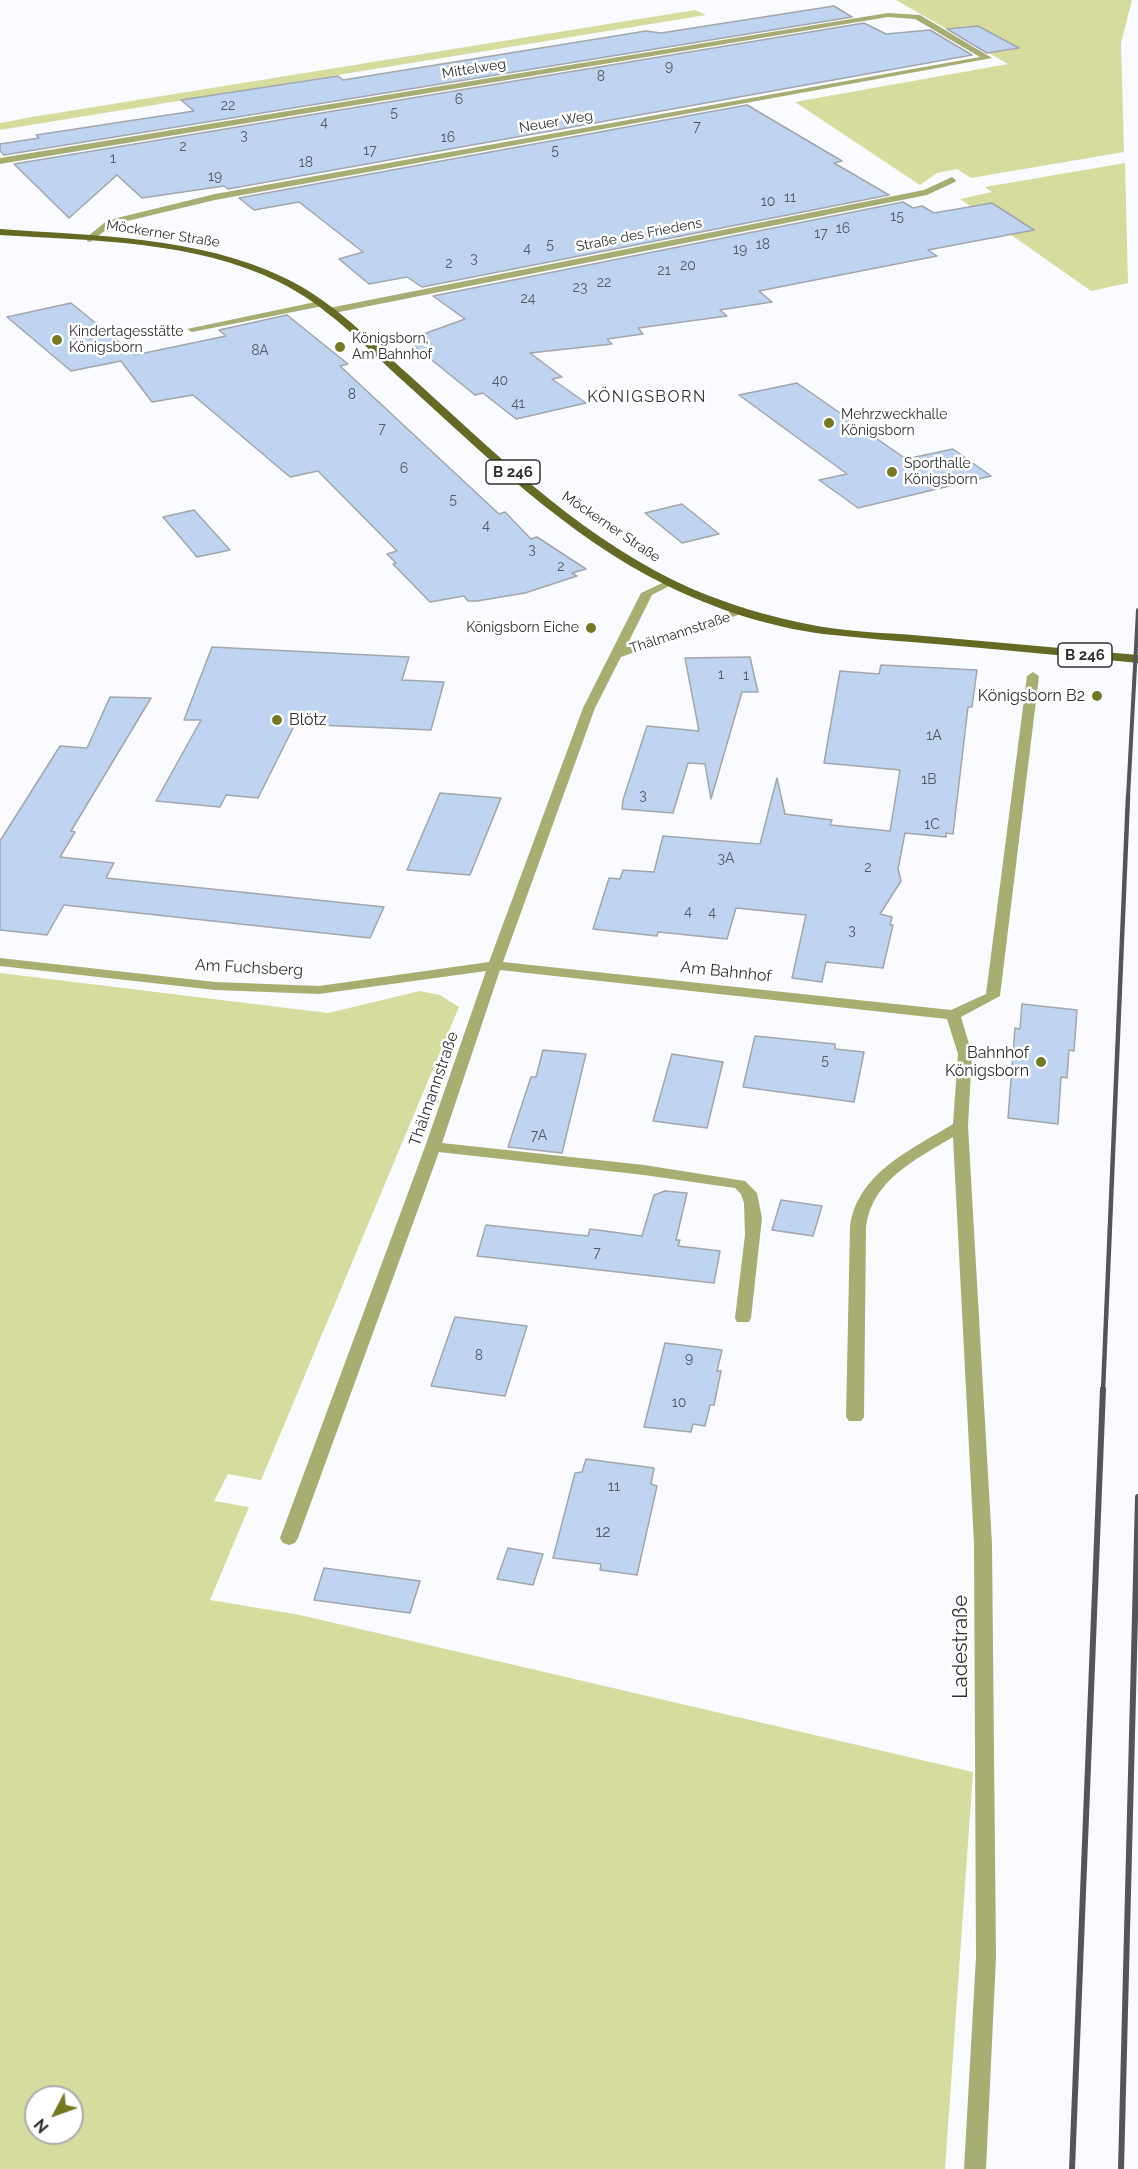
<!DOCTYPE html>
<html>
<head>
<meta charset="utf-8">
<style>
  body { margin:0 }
  #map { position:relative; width:1138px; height:2169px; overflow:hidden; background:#f9fbff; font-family:Raleway,sans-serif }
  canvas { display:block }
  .north { position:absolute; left:24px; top:2085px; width:60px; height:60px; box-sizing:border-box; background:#fff; border:2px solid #abacad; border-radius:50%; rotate:229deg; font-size:16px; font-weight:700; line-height:24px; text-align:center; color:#2e3031 }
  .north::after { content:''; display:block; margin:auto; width:21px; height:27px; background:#747922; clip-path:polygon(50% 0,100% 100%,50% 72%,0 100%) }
</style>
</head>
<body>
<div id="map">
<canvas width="1138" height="2169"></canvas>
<div class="north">N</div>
</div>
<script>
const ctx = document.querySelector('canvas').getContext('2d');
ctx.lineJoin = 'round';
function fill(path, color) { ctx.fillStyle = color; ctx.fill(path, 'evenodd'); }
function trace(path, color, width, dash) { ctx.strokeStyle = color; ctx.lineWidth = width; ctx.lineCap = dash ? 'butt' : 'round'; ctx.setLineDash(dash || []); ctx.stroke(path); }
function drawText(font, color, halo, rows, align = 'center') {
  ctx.font = font + ' Raleway,sans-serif'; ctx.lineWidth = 5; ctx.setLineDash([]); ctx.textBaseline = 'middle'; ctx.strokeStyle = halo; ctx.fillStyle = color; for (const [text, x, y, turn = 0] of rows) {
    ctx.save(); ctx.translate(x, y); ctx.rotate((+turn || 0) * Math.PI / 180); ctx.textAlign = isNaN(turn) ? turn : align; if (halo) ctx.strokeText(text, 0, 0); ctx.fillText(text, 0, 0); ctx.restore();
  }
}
fill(new Path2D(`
  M896 0H1132L1121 43 1124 152 971 178 957 169 937 173 920 185 795 102 1008 64Z
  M695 10 706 15 0 130V123L32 117Z
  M1125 163 1128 283 1091 291 960 199 992 192 985 187Z
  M0 973 328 1013 420 991 440 995 459 1007 261 1480 228 1474 214 1501 249 1507 210 1600 300 1615 973 1772 945 2169H0ZM36 2097H72V2133H36Z`), '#d6dc9e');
const building = new Path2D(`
  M834 6 852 17 4 155 0 151V144L39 138 36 135 194 111 181 100 338 76 343 80 646 31 661 33Z
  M864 23 886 34 930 30 972 55 228 189 224 186 142 198 117 175 69 218 14 164Z
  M978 26 1019 48 987 53 947 29Z
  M747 105 842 161 834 163 889 195 422 287 407 277 369 284 339 259 363 252 299 202 254 210 239 198Z
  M903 202 913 208 922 206 934 213 992 203 1034 230 928 250 937 256 759 291 772 302 720 310 727 316 638 328 643 334 607 339 612 344 530 353 562 377 552 379 586 403 516 419 483 393 475 395 407 340 465 319 433 296Z
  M71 303 135 355 226 336 219 330 287 315 348 364 340 366 499 514 505 512 531 539 537 537 586 569 572 573 577 576 525 593 477 601H468L464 596 430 602 393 564 396 563 387 554 397 551 318 471 290 477 193 395 152 402 121 361 71 371 7 317Z
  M797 383 906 459 953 449 991 476 858 508 819 480 847 474 739 395Z
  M682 504 719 534 682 543 645 513Z
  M194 510 230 550 197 557 163 517Z
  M212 647 409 657 402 680 444 682 431 730 295 724 258 798 226 795 220 807 156 801 201 720H184Z
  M750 657 758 692H742L711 799 705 764 688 763 673 813 622 809 623 800 647 726 699 731 685 658Z
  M881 665 977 670 972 707H968L953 834 946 833V837L905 833 898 869 901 881 880 914 892 917 890 925H893L883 968 826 962 822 982 792 978 806 915 736 908 727 939 658 932 657 936 593 929 609 878 620 879 623 870 654 872 663 836 760 844 777 778 785 814 832 820 830 825 890 831 900 770 824 763 840 671 879 674Z
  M110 697 151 698 71 831 75 832 60 857 114 863 106 878 384 907 370 938 64 905 47 935 0 930V841L60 746 87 748Z
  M440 793 501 798 470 875 407 870Z
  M1022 1004 1077 1010 1074 1051 1069 1050 1067 1078 1061 1077 1058 1124 1008 1118 1015 1028 1020 1029Z
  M755 1036 835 1044V1049L864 1052 854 1102 743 1087Z
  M543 1050 586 1054 562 1153 508 1147 531 1077H536Z
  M672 1054 723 1062 707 1128 653 1121Z
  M665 1191 687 1193 676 1240H680L678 1246 720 1251 714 1283 477 1256 486 1225 588 1236 590 1229 642 1236 654 1195Z
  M781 1200 822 1206 813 1236 772 1230Z
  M455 1317 527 1326 505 1396 431 1386Z
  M665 1343 722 1350 717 1371H721L714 1405H710L705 1426 693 1424 691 1432 644 1427Z
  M586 1459 654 1468 651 1484 657 1486 637 1575 600 1570 601 1564 553 1558 575 1473 582 1472Z
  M508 1548 543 1554 533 1585 497 1579Z
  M324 1568 420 1581 410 1613 314 1600Z`);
fill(building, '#bed4f1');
trace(building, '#a3a6aa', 1.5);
fill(new Path2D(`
  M888 13 920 15 992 58 215 200 123 222 110 227 90 242 87 241V237L104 223 117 218 215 194 980 57 915 19 888 17 0 164V158Z
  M952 177 956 180 955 182 927 195 329 314 324 311 329 308 924 190Z
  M320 301 323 302V306L192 332 187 329Z
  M669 580 675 583 652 595 626 647 739 609 743 607 749 611 621 657 595 708 503 962 951 1010 986 994 1027 676 1033 672 1039 676 1000 996 961 1017 972 1054 968 1126 992 1544 996 1957 986 2169H964L976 1957 974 1544 953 1137C915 1160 872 1180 866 1227L864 1417 861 1421H849L846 1417 850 1227C857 1173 911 1150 953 1124L958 1054 947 1019 500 970 442 1143 644 1165 745 1181 757 1193 762 1218 751 1318 749 1322H737L735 1318 745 1235 744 1203 741 1194 735 1188 644 1175 439 1152 298 1538 295 1543 289 1545 283 1543 280 1538 425 1147 486 971 319 994 215 990 0 966V958L215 982 319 986 489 962 583 708 641 593Z`), '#a8ad72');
fill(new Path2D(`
  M0 229C96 236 197 236 285 278 333 301 370 340 409 375 491 449 572 530 673 580 718 602 768 617 817 626 856 633 897 633 936 637 1004 643 1071 649 1138 655V663C1071 656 1004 650 936 644 899 641 860 638 823 634 770 627 714 609 666 585 566 536 484 454 402 380 364 345 326 305 279 282 193 240 93 241 0 235Z`), '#656924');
trace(new Path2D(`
  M1128 797 1138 610`), '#535557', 4);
trace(new Path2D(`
  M1103 1391 1128 796`), '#535557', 4.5);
trace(new Path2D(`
  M1072 2169 1103 1389
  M1121 2169 1138 1497`), '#535557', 6);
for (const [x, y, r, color] of [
  [57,340,6,"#747922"],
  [340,347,6,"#747922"],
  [829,423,6,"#747922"],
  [892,472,6,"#747922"],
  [591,628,6,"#747922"],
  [1097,696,6,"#747922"],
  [277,720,6,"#747922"],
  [1041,1062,6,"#747922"]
]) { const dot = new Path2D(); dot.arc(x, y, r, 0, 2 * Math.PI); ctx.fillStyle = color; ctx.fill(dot); trace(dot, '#fff', 2); }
drawText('14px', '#525961', null, [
  ["9",669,67],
  ["8",601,77],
  ["6",459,100],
  ["22",228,106],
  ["5",394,113],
  ["4",324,123],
  ["7",697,127],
  ["3",244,136],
  ["16",448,138],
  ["2",183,147],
  ["17",370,151],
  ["5",555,151],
  ["1",113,159],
  ["18",306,163],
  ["19",215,177],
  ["11",790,198],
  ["10",768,202],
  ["15",897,217],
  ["16",843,229],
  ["17",821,234],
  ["5",550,245],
  ["18",763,245],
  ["4",527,249],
  ["19",740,250],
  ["3",474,259],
  ["2",449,264],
  ["20",688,266],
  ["21",664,271],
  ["22",604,283],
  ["23",580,288],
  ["24",528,299],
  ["8A",260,351],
  ["40",500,381],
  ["8",352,395],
  ["41",518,404],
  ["7",382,429],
  ["6",404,469],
  ["5",453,500],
  ["4",486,526],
  ["3",532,550],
  ["2",561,567],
  ["1",721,675],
  ["1",746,676],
  ["1A",934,736],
  ["1B",929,780],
  ["3",643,796],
  ["1C",932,825],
  ["3A",726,859],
  ["2",868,868],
  ["4",688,912],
  ["4",712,913],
  ["3",852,931],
  ["5",825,1061],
  ["7A",539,1136],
  ["7",597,1253],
  ["8",479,1356],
  ["9",689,1359],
  ["10",679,1403],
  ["11",614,1487]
]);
drawText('14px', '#2e3031', '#fff', [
  ["Mittelweg",474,69,-9],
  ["Neuer Weg",556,122,-10],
  ["Möckerner Straße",163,234,9],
  ["Straße des Friedens",639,235,-11],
  ["Möckerner Straße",611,527,34],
  ["Thälmannstraße",680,633,-18]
]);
drawText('14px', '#2e3031', '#fff', [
  ["Kindertagesstätte",69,332],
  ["Königsborn",69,348],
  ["Königsborn,",352,339],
  ["Am Bahnhof",352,355],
  ["Mehrzweckhalle",841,415],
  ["Königsborn",841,431],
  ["Sporthalle",904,464],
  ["Königsborn",904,480],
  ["Königsborn Eiche",579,628,"right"]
], 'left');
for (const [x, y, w] of [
  [513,472,54],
  [1085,655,54]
]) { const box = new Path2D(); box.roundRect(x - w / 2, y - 12, w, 24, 4.5); ctx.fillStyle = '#fff'; ctx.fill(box); trace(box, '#2e3031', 1.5); }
drawText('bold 15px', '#2e3031', null, [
  ["B 246",513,472],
  ["B 246",1085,655]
]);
ctx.letterSpacing = '1.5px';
drawText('16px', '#2e3031', '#fff', [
  ["KÖNIGSBORN",647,397]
]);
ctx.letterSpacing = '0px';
drawText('16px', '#2e3031', '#fff', [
  ["Königsborn B2",1085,696],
  ["Blötz",289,720,"left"],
  ["Bahnhof",1029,1053],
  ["Königsborn",1029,1071]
], 'right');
drawText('16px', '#2e3031', '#fff', [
  ["Am Fuchsberg",249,968,3],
  ["Am Bahnhof",726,972,6],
  ["Thälmannstraße",434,1089,-71]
]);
drawText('16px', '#525961', null, [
  ["12",603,1532]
]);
drawText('20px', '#2e3031', '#fff', [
  ["Ladestraße",961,1647,-90]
]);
</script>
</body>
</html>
